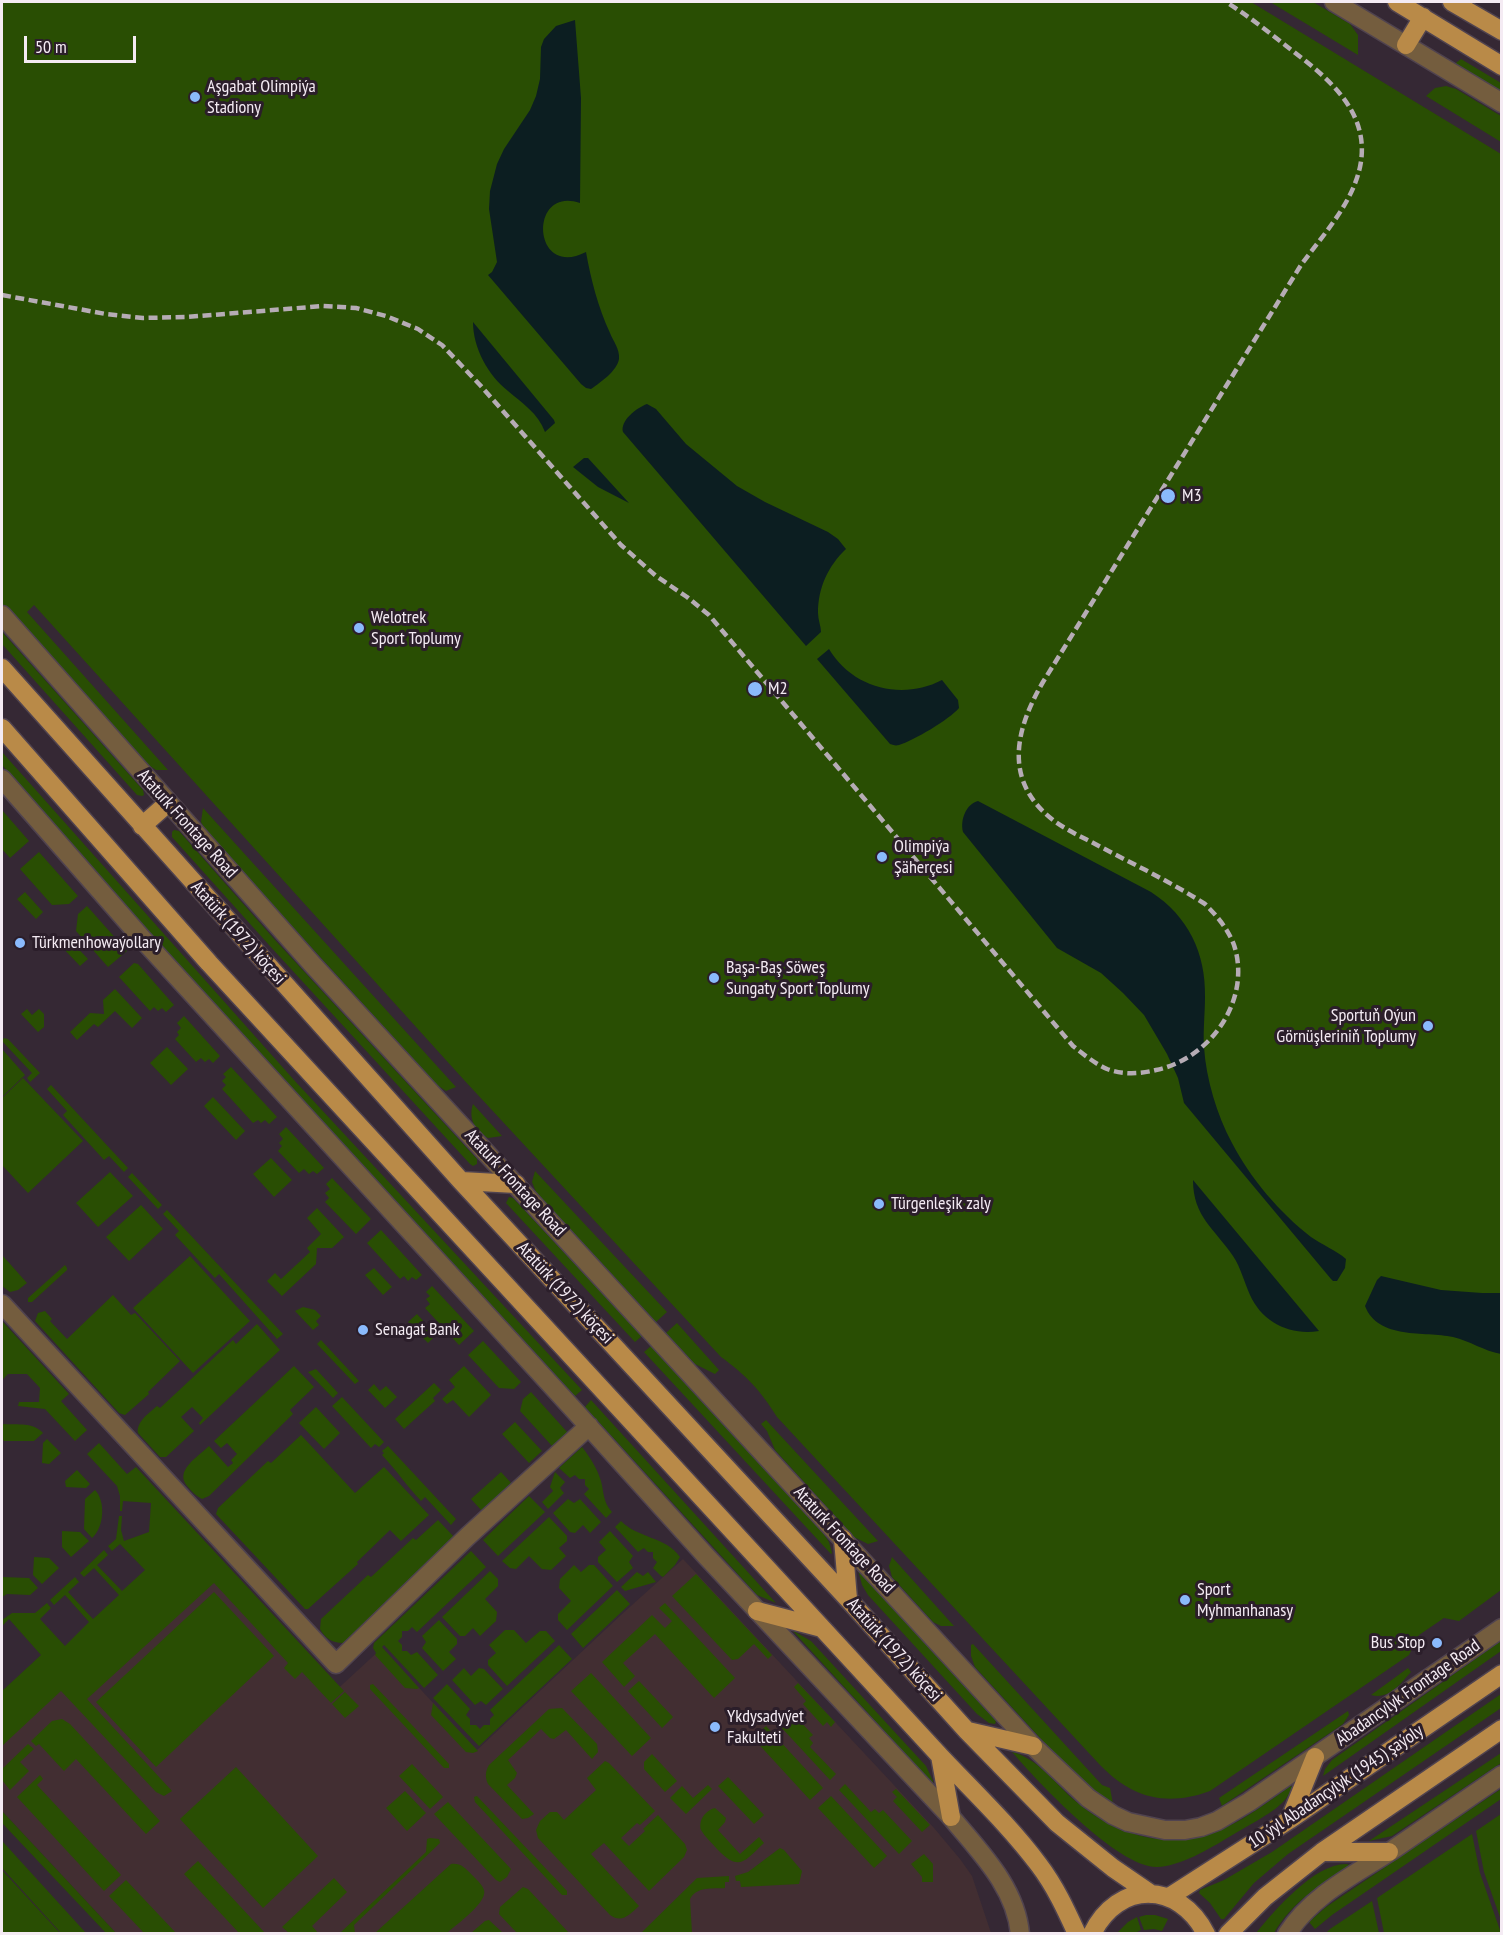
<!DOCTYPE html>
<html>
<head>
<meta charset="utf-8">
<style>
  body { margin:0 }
  #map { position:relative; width:1503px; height:1935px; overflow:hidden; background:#352834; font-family:"PT Sans Narrow",sans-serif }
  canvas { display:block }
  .frame { position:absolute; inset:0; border:3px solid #f4ebf3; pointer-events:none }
  .scale { position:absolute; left:24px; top:36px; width:112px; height:27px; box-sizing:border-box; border:3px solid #f4ebf3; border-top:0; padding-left:8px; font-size:18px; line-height:21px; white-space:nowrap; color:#f4ebf3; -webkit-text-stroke:4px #2b1e2a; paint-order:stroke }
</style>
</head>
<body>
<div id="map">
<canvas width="1503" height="1935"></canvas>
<div class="frame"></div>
<div class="scale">50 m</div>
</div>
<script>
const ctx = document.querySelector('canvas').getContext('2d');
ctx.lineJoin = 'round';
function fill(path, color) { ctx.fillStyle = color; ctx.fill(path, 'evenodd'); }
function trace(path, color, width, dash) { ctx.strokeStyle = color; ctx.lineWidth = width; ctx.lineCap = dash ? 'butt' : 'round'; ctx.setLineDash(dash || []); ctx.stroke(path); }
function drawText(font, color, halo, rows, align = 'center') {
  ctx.font = font + ' "PT Sans Narrow",sans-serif'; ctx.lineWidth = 6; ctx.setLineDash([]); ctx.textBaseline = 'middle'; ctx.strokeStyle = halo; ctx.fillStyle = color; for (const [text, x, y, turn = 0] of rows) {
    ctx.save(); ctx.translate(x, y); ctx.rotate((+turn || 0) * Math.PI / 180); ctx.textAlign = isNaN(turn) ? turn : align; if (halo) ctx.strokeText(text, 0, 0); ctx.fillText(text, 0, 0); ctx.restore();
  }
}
fill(new Path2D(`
  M197 1551 331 1695 382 1648 477 1750 621 1615 683 1559 934 1828 960 1859 972 1876 991 1933H116L2 1811V1734Z`), '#422e32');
fill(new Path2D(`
  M2 2H1251L1501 154V1590L1459 1621 1444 1618 1419 1635 1409 1655 1210 1791C1166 1807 1132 1798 1100 1765L777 1417C761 1391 746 1375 721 1357L464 1080 34 605 27 612 168 770H156L147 764 18 620 3 633 143 790 144 795 142 796 137 795 2 644Z
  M1270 2H1313L1350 24 1358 35V55Z
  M1461 59 1501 83V94L1457 66 1456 63Z
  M1446 86 1456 89 1501 116V142L1426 96 1435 88Z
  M2 752 294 1080 582 1390 575 1396 175 961 2 765Z
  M203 808 456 1087 446 1091 437 1085 207 833 201 822Z
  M2 810 29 841 10 858 2 849Z
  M174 830 179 831 275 940 477 1159V1164L473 1166 470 1164 269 945 172 837V832Z
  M39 852 78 896 69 904 52 905 20 869Z
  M25 892 43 912 36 919 17 899Z
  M87 906 127 951 108 967 76 931 78 914Z
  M68 938 88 959 80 966 60 945Z
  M134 963 138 964 174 1005 166 1012 162 1008 158 1011 154 1007 150 1011 119 977Z
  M115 989 142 1018 132 1028 115 1011 98 1027 94 1024 77 1040 70 1032 90 1013 104 1014 103 1000Z
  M27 1009 32 1015 39 1009 44 1014V1027L38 1032 21 1014Z
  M184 1016 220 1056 213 1063 209 1059 205 1062 201 1058 196 1062 175 1039 179 1035 177 1032 181 1028 177 1023Z
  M4 1038 8 1039 40 1073 30 1082 27 1078 32 1073 2 1041Z
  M167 1047 188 1069 171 1085 150 1063Z
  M2 1049 25 1075 2 1097Z
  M231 1067 277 1117 269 1124 265 1120 261 1123 258 1120 253 1123 222 1089 226 1085 222 1081 226 1077 223 1074Z
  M23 1078 83 1141 28 1193 2 1165V1098Z
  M51 1085 128 1168 124 1172 109 1156 104 1160 63 1115 67 1111 47 1089Z
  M213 1097 245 1131 236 1140 204 1106Z
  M473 1104 502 1136 488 1138C475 1130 468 1119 473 1104Z
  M286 1127 324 1168 317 1174 313 1171 309 1174 304 1169 299 1173 278 1151 282 1146 279 1143 283 1139 279 1134Z
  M271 1158 292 1180 274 1197 253 1174Z
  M535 1171 667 1312 656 1322 536 1192 532 1182Z
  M110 1172 133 1196 98 1227 76 1203Z
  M132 1173 162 1205 158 1209 128 1177Z
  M332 1178 371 1219 356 1234 325 1202 329 1198 325 1193 330 1189 326 1184Z
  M509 1197 513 1198 642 1336 635 1342 506 1203Z
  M141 1205 163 1229 129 1261 106 1237Z
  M317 1208 344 1237 332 1248H317L316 1264 282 1296 267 1281 275 1273 281 1279 310 1252 307 1248 321 1234 307 1218Z
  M167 1210 283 1334 277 1339 219 1274 215 1278 175 1235 179 1231 163 1214Z
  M381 1230 422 1275 416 1280 412 1277 408 1281 404 1276 400 1279 367 1243Z
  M3 1256 27 1283 18 1290 10 1292 2 1286Z
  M190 1256 250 1321 193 1373 133 1308Z
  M65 1265 67 1268V1270L32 1302H28V1298Z
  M374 1268 392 1287 383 1295 365 1275Z
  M432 1286 474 1331 459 1345 425 1308 430 1304 426 1299 430 1296 426 1292Z
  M113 1295 131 1315 135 1313 180 1361 148 1392 149 1394 125 1415 119 1413 35 1321 38 1313 45 1311 52 1319 50 1321 67 1339Z
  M303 1307 315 1310 321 1316 316 1321 319 1325 313 1330 295 1311Z
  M417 1314 436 1335 428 1343 408 1322Z
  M2 1321 69 1394 61 1401 87 1430 75 1441 45 1409 18 1406 19 1402H39L40 1388 27 1374H8L2 1380Z
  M677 1323 719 1370 715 1374 695 1364 666 1333Z
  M257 1324 280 1350 200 1425 199 1423 203 1418 192 1407 181 1417 194 1431 166 1457H160L138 1433C136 1422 149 1413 157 1406L160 1408 233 1340 236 1344Z
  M321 1340 359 1381 355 1384 317 1344Z
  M483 1341 521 1382 514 1389 499 1388 468 1355Z
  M651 1346 823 1533 829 1542 832 1553 831 1554 644 1352Z
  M294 1366 314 1387 290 1410 293 1414 209 1496 202 1499C196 1496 192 1492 188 1487 173 1471 198 1457 209 1446L228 1467 233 1463 231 1460 237 1454 227 1443 221 1448 214 1441Z
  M464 1366 491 1395 469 1417 453 1400 447 1404 442 1399 455 1387 449 1380Z
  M316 1369 338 1393 333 1398 308 1372Z
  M434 1383 441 1390 433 1398 435 1401 404 1429 395 1419Z
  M374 1384 380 1391 386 1386 397 1397 385 1408 368 1390Z
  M531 1392 568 1433 553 1447 520 1411 523 1399Z
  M342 1397 384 1442 379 1447 375 1444 371 1448 332 1406Z
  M591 1400 776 1603 757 1595 585 1407Z
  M316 1407 340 1433 324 1449 299 1423Z
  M766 1420 878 1541 868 1544 854 1537 775 1450 767 1431 761 1424Z
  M515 1422 542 1451 529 1463 502 1434Z
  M4 1424C18 1425 33 1422 43 1433L34 1441H4L2 1438V1425Z
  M301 1435 355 1493 384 1467 429 1515 401 1541 390 1530 357 1562 358 1564 308 1609H305L216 1514 218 1508 268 1461 271 1463Z
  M47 1439 61 1453 49 1464 42 1463 43 1443Z
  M99 1443 127 1474 136 1467 344 1691 331 1703 302 1672 295 1679 284 1668 288 1663 214 1583 87 1699 172 1791 164 1796 156 1792 61 1691 2 1746V1691L41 1655 9 1619 2 1626V1620L12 1613H35L47 1603 51 1608 40 1619 65 1646 89 1622 65 1595 54 1605 50 1600 75 1577 79 1582 68 1592 93 1619 119 1595 94 1568 84 1577 80 1573 104 1550 108 1555 97 1565 122 1591 145 1570 120 1544 112 1551 108 1546 116 1539 119 1516H122L121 1530 124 1541 149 1532 151 1503 123 1501 122 1511H120V1496L117 1486 87 1454Z
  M388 1446 456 1519 451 1525 425 1497 421 1501C406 1485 397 1471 382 1455L384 1453 382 1451Z
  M582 1447C590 1457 597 1468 601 1481 604 1493 603 1502 612 1512L606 1518 584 1494 589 1489 585 1485V1479H579L575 1475 570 1478 559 1468Z
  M77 1470 90 1484 86 1488 66 1487 65 1481Z
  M501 1472 513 1485 482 1511 471 1499Z
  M555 1472 565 1482 560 1488 564 1493 548 1509 542 1502 553 1491 550 1487Z
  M95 1490C106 1501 104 1528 92 1538L84 1529 85 1499Z
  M529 1496 545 1512 498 1556 483 1540Z
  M568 1499 574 1503 580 1499 601 1522 590 1533 583 1525 575 1533 570 1532 553 1513Z
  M549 1517 567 1536V1541L559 1548 566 1556 551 1570 542 1569 529 1556 516 1569 510 1568 502 1561Z
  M438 1520 455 1538 343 1643C332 1643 325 1638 320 1629L321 1619 368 1575 371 1577 413 1538 416 1540Z
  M621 1521C637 1538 667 1537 680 1557L675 1565 663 1577 661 1576 653 1568 657 1562 653 1558V1552H648L644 1548 638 1552 615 1527Z
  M62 1531 80 1532 89 1541 71 1557 62 1547Z
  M610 1531 633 1556 629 1562 633 1568 617 1582 598 1562V1557L606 1550 599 1542Z
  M471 1551 486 1567 417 1632 412 1627 408 1631H402V1637L398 1641 402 1645V1651H407L411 1655 417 1652 438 1675 424 1688 384 1645 382 1647 419 1688 417 1689 405 1688 375 1655 376 1653 373 1648 374 1643Z
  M34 1557 49 1558 59 1568 42 1584 33 1575Z
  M892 1557 954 1626H941L933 1622 892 1577 889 1566Z
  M574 1565 581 1572 589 1565H594L613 1586 567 1630 558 1620V1614L571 1601 559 1588 560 1579Z
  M858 1570 996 1721 995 1724 989 1723 977 1714 868 1595 862 1585Z
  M490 1571 498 1579V1586L485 1599 497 1612 496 1621 480 1636 473 1628 465 1636H460L442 1617Z
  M637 1572 643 1576 648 1572 656 1582 625 1591 621 1587Z
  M696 1574 772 1655 768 1659 754 1644 738 1659 732 1660 672 1596Z
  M2 1577 29 1578 38 1588 30 1595 7 1594 2 1597Z
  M617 1590 630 1604 583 1648 571 1634Z
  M214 1592 274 1656 156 1767 96 1702Z
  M665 1603 735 1678 714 1698 655 1634 623 1663 635 1676 624 1687 602 1662 652 1615 665 1628 672 1621 659 1608Z
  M439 1620 457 1639V1644L449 1652 456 1659 443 1671 422 1648 426 1642 422 1636Z
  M505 1630H514L526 1643 540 1631H546L555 1641 507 1686 488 1665V1660L496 1653 489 1645Z
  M792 1630 811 1641 926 1766 933 1781V1784Z
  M1501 1641V1651L1323 1776 1325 1769 1332 1760Z
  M973 1644 1102 1785 1110 1788 1113 1804 1095 1793 1041 1739 975 1667 971 1656V1645Z
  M559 1645 572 1659 479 1746 433 1698 447 1684 470 1709 466 1715 470 1719V1725H476L480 1729 484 1725H490V1719L494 1715 490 1710Z
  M464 1668 471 1676 479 1668 484 1669 503 1689 486 1705 481 1701 475 1705 452 1680Z
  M1408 1668 1411 1672C1400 1684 1389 1700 1371 1695Z
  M591 1673 651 1738 632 1756 571 1691Z
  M639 1681 673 1717 662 1728 628 1691Z
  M798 1683 835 1722 831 1727 827 1722 823 1726 803 1704 806 1701 794 1687Z
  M373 1684 449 1764V1768H444L370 1689V1685Z
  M345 1692 359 1706 345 1718 332 1704Z
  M1501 1694V1708L1288 1854 1254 1883 1224 1919H1221L1210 1903 1199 1893 1200 1890 1224 1880 1272 1852Z
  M433 1703 478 1751 473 1753 466 1752 431 1715Z
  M562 1708 597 1744 598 1752 592 1759 566 1730 554 1739 550 1738 541 1729 508 1760 517 1773 515 1778 507 1785 534 1814 528 1818 522 1819 488 1784C485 1777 485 1772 489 1765L549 1709Z
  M1348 1711 1349 1715 1343 1724 1222 1806 1219 1798Z
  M793 1714 813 1735 809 1738 813 1743 810 1747 836 1774 830 1780 780 1726Z
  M62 1719 70 1724 160 1821 146 1834 76 1759 64 1771 39 1744 36 1746 31 1741 52 1721Z
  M766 1726 823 1788 810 1800 753 1738Z
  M28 1744 34 1749 20 1762 29 1771 10 1790 2 1780V1769Z
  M1012 1752C1037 1758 1055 1783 1073 1799 1115 1836 1172 1853 1225 1828 1249 1817 1270 1800 1291 1786L1293 1787C1290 1792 1287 1798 1283 1802 1273 1813 1242 1829 1229 1837 1209 1849 1181 1866 1157 1867 1118 1868 1037 1781 1012 1752Z
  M1501 1753V1763L1392 1836 1369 1841Z
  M652 1754 677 1781 665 1792 644 1769V1762Z
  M605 1761 609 1763 655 1811 640 1825 637 1823 621 1838 629 1846 645 1831 643 1829 658 1815 685 1844 687 1850 684 1857 649 1891 604 1843 591 1854 639 1906C630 1914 622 1924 610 1915L538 1838 536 1830 540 1821 550 1812H557L564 1820 596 1790 587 1778Z
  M412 1764 443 1797 430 1809 399 1776Z
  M236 1767 318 1856 263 1908 180 1819Z
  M40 1775 43 1779 37 1785 121 1875 104 1891 17 1797Z
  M728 1777 764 1815 754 1824 718 1786Z
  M845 1784 871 1812 875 1809 879 1813 883 1810 912 1841 899 1854 839 1790Z
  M708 1785 712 1789 686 1814 670 1798 682 1786 693 1798Z
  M896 1789 930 1825 922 1832 893 1801 897 1797 892 1792Z
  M1501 1789V1799L1332 1915 1315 1929 1309 1922 1326 1907Z
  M405 1791 426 1813 407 1831 386 1808Z
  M477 1796 567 1891V1895H562L475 1802 474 1797Z
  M831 1796 887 1856 874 1868 818 1808Z
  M448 1802 511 1869 507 1877 500 1882 496 1880 434 1814Z
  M715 1808 726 1818 725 1822 718 1830 740 1854 759 1837 764 1843C744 1862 739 1872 717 1849 711 1842 705 1837 701 1830 698 1820 706 1810 715 1808Z
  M2 1811 116 1933H106L2 1823Z
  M1501 1814V1920L1484 1872 1476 1831Z
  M1472 1834 1480 1873 1501 1933H1384L1377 1898Z
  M430 1838 439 1839 440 1843 354 1925 355 1933H340L426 1852 427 1839Z
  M2 1841 4 1843 86 1933H61L2 1868Z
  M780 1848 784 1850 802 1871 799 1884 741 1887 740 1881H736L735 1876 748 1872Z
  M924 1854 933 1864V1882H922V1877L911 1864Z
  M198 1861 265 1933H239L184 1874Z
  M451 1864C461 1863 465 1868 472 1875 476 1879 482 1884 484 1890 488 1902 456 1925 447 1933H375Z
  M1346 1864 1350 1865C1321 1884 1292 1902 1274 1933H1256C1275 1910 1314 1864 1346 1864Z
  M2 1870 60 1933H2Z
  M729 1876V1882H725V1888C712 1889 697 1886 690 1899L692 1933H641L697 1878Z
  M334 1878 347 1892 312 1926 318 1933H289L282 1927Z
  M126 1880 176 1933H144L109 1896Z
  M523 1887 528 1889 569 1933H517L499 1914 500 1907Z
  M1372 1901 1379 1933H1326L1330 1929Z
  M1146 1915H1155L1168 1919 1162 1931 1154 1929 1144 1930 1139 1917Z
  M1137 1917 1141 1930 1135 1933H1117L1128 1922Z
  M489 1920 503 1933H471L485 1921Z`), '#294e03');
fill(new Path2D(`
  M575 20 581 98 580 203C528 185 532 280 586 252 591 280 598 307 610 333 613 341 620 349 619 359 617 371 601 382 591 389L586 388 581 384 488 275 492 272 497 262 489 209 490 191 497 164 504 149 530 110 536 96 540 79 541 47 544 39 556 26Z
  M473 322 554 420 555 423 545 432C538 413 522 403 508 391 488 375 473 348 473 322Z
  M647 404 656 409 686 444 737 486 765 502 828 532 838 539 846 549C828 566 818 588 818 613 818 620 821 626 821 632L806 646 623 432C620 421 636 408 647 404Z
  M584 458H588L629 503 598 487 573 467Z
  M829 649C852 688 902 701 942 680L958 700 959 708C950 719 913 741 899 745 895 746 894 745 890 744L817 659Z
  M978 801 1151 892C1188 916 1206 953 1205 997 1205 1013 1203 1030 1204 1047 1206 1079 1217 1115 1232 1143 1250 1178 1280 1213 1311 1237 1322 1245 1336 1250 1346 1259L1345 1268 1337 1281H1333L1331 1279 1184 1103 1178 1078 1167 1054 1144 1015 1123 993 1101 973 1057 948 963 832C960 820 966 804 978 801Z
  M1193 1180 1319 1331C1290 1336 1262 1322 1250 1295 1244 1282 1241 1268 1233 1256 1215 1229 1193 1217 1193 1180Z
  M1381 1276 1441 1290 1482 1293H1501V1354C1484 1351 1470 1341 1453 1337 1425 1331 1378 1340 1365 1306L1377 1280Z`), '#0c1e21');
const minor = new Path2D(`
  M1334 2 1502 103
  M2 615 313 965 1033 1746 1088 1798 1113 1815 1128 1822 1165 1830H1185L1201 1827 1217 1821 1249 1802 1502 1628
  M2 779 146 943 573 1409 705 1555 951 1817C979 1851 1016 1887 1020 1934
  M2 1304 336 1664 468 1536 589 1426
  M1287 1934C1312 1895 1354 1875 1391 1851 1428 1826 1465 1800 1502 1775`);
const major = new Path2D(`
  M1397 2 1502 66
  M1452 2 1502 31
  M1406 45 1423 17
  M2 668 461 1181 848 1599 967 1731 1057 1823 1113 1868 1151 1894
  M2 728 209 963 940 1756C974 1792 1010 1826 1039 1865 1055 1886 1066 1910 1077 1934
  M142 826 168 803
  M461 1181 516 1184
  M843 1539 848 1599
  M757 1611 822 1628
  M968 1731 1033 1746
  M940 1756 951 1817
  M1290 1819 1315 1757
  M1322 1852H1389
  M1169 1897 1289 1820 1502 1674
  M1092 1934C1118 1880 1179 1881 1206 1934
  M1228 1934 1265 1897 1322 1852 1502 1729`);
trace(minor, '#50434f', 21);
trace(major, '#50434f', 21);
trace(minor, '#745d3e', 18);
trace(major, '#b98a48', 18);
trace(new Path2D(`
  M2 295 106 314 143 318 187 317 323 306 341 307 356 308 386 316 418 329 442 345 480 385 621 545 656 576 687 597 709 615 1073 1046C1083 1054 1094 1063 1107 1069 1123 1075 1140 1074 1156 1070 1210 1059 1252 1000 1234 945 1228 929 1217 916 1205 904 1171 882 1133 864 1097 845 1082 837 1066 830 1053 820 1003 781 1015 730 1043 682L1301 265C1323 235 1352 204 1360 167 1372 110 1324 75 1285 45 1266 30 1247 15 1226 2`), '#b6acb5', 4.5, [9, 4.5]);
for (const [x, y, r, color] of [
  [195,97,6,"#8abafc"],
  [1168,496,8,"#8abafc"],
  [359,628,6,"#8abafc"],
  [755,689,8,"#8abafc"],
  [882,857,6,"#8abafc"],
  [20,943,6,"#8abafc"],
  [714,978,6,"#8abafc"],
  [1428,1026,6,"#8abafc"],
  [879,1204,6,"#8abafc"],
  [363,1330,6,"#8abafc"],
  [1185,1600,6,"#8abafc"],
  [1437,1643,6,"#8abafc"],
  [715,1727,6,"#8abafc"]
]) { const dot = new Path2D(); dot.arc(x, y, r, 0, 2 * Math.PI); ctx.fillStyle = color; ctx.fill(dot); trace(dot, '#2b1e2a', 2); }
drawText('18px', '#f4ebf3', '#2b1e2a', [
  ["Aşgabat Olimpiýa",207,87],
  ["Stadiony",207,108],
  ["M3",1182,496],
  ["Welotrek",371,618],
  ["Sport Toplumy",371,639],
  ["M2",768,689],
  ["Olimpiýa",894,847],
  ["Şäherçesi",894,868],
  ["Türkmenhowaýollary",32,943],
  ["Başa-Baş Söweş",726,968],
  ["Sungaty Sport Toplumy",726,989],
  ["Sportuň Oýun",1416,1016,"right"],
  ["Görnüşleriniň Toplumy",1416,1037,"right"],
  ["Türgenleşik zaly",891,1204],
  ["Senagat Bank",375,1330],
  ["Sport",1197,1590],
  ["Myhmanhanasy",1197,1611],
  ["Bus Stop",1425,1643,"right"],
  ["Ykdysadyýet",727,1717],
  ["Fakulteti",727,1738]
], 'left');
drawText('18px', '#f4ebf3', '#2b1e2a', [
  ["Ataturk Frontage Road",187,824,48],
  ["Atatürk (1972) köçesi",238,933,48],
  ["Ataturk Frontage Road",515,1183,47],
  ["Atatürk (1972) köçesi",565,1293,47],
  ["Ataturk Frontage Road",844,1540,47],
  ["Atatürk (1972) köçesi",894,1650,48],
  ["Abadancylyk Frontage Road",1408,1693,-35],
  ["10 ýyl Abadançylyk (1945) şaýoly",1336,1787,-34]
]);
</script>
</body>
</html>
